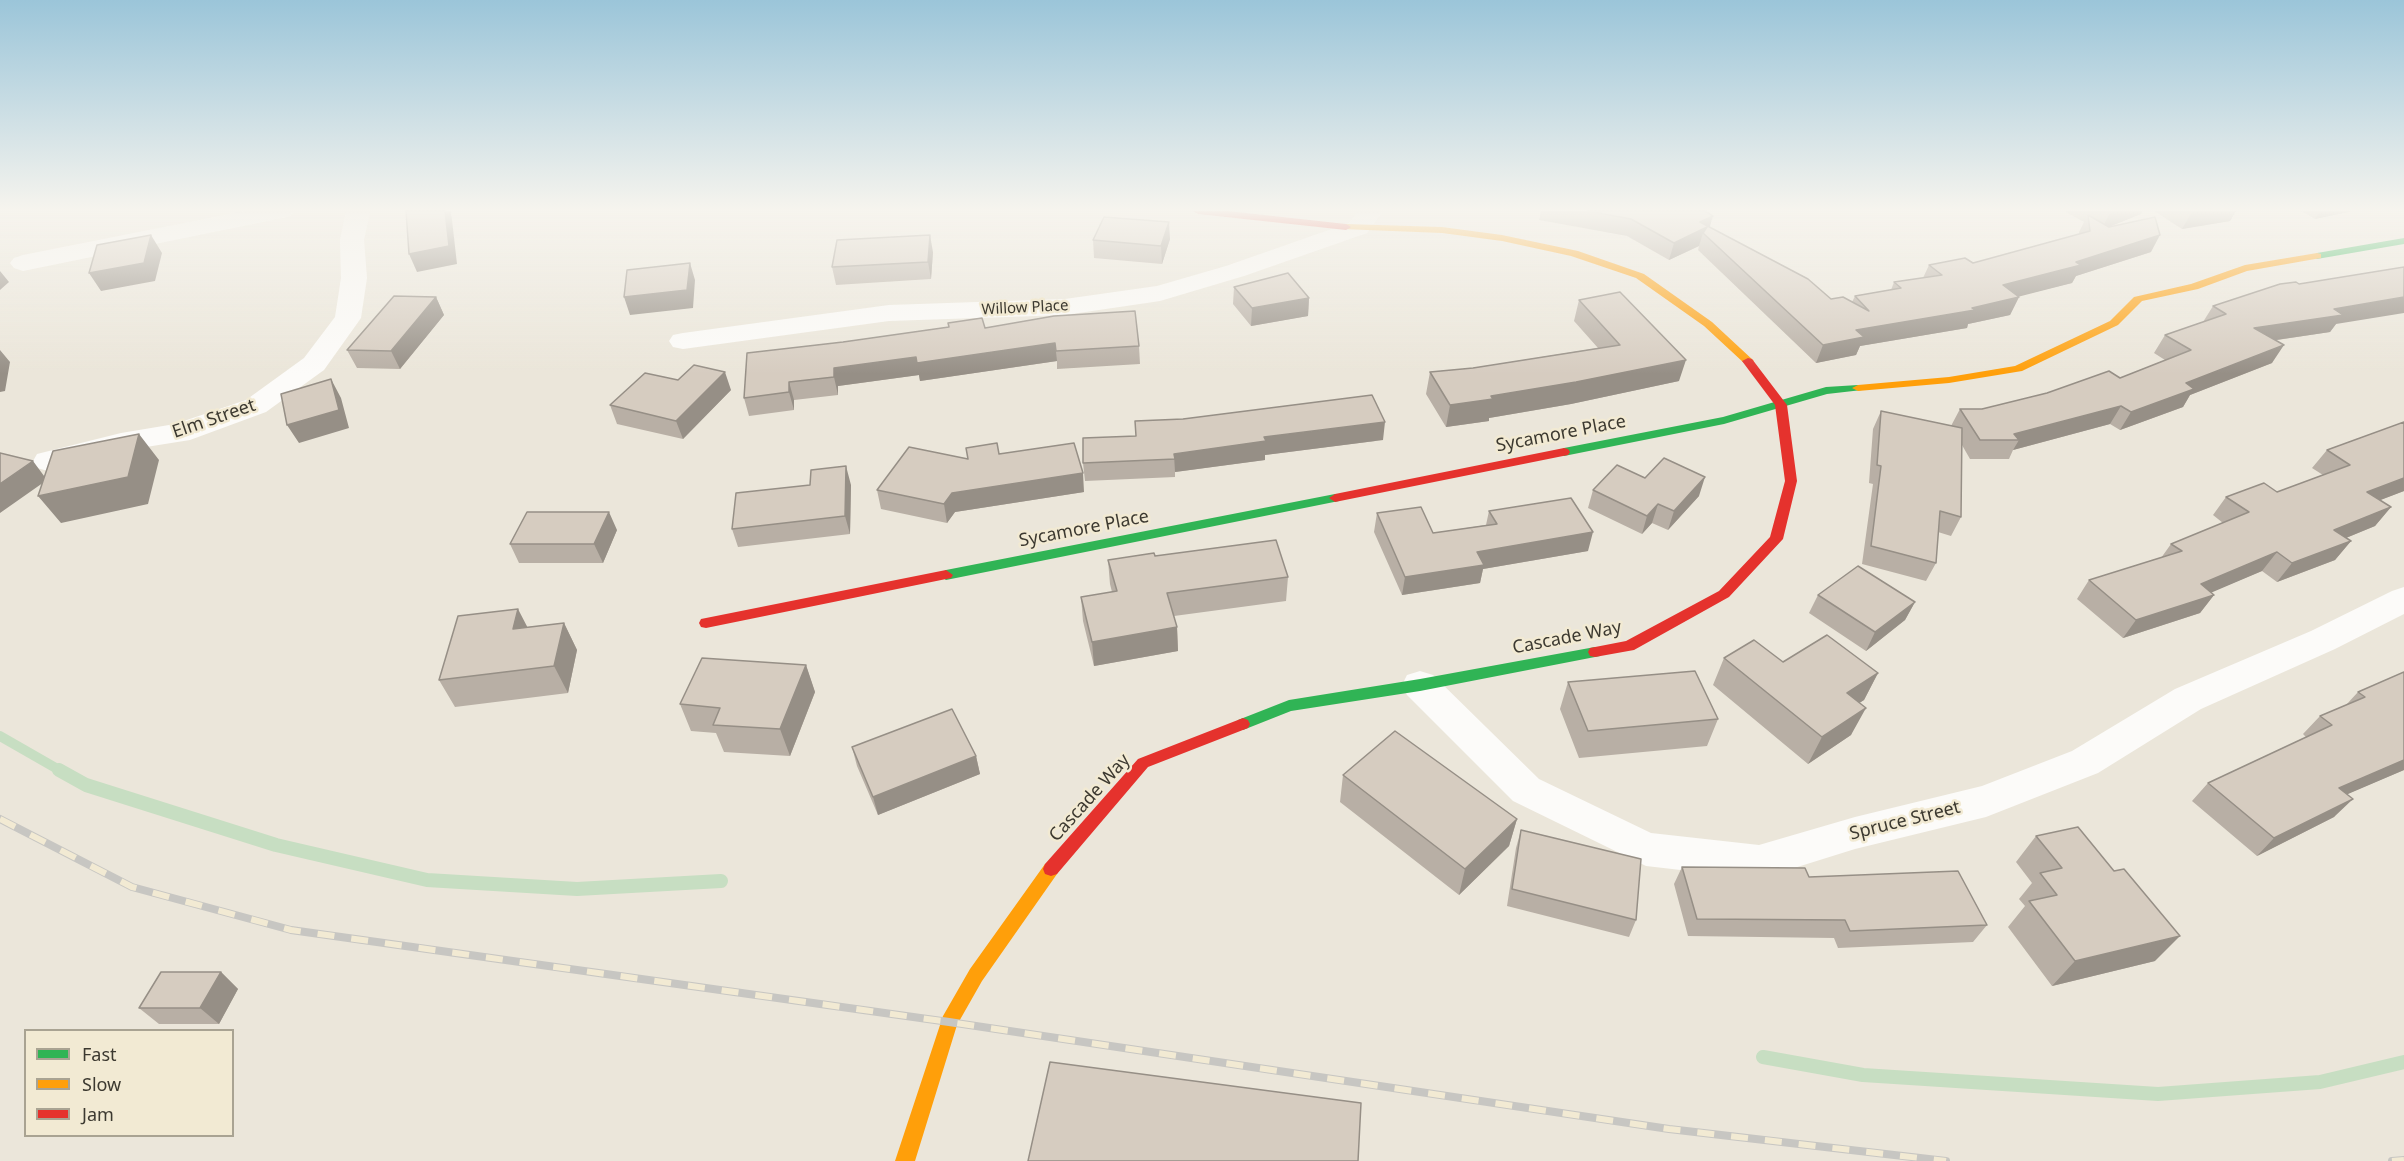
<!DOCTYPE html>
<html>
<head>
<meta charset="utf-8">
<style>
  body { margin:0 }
  #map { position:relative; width:2404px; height:1161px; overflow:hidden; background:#ebe6da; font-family:"Noto Sans",sans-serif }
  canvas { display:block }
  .legend { position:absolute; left:24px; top:1029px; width:210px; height:108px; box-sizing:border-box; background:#f2ead3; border:2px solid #a9a392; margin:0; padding:8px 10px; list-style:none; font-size:18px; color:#3c3930 }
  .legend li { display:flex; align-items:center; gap:12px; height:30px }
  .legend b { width:30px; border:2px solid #a9a392 }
</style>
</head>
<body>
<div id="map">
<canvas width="2404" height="1161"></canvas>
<ul class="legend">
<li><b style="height:8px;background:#30b455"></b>Fast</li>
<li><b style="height:8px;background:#ff9f0a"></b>Slow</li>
<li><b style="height:8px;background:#e5322d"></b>Jam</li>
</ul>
</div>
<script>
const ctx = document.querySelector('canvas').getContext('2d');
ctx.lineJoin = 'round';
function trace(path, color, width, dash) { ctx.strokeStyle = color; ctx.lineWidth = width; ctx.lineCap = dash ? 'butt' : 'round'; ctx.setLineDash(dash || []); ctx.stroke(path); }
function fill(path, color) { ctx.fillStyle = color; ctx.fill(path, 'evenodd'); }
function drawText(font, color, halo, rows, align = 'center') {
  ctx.font = font + ' "Noto Sans",sans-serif'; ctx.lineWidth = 5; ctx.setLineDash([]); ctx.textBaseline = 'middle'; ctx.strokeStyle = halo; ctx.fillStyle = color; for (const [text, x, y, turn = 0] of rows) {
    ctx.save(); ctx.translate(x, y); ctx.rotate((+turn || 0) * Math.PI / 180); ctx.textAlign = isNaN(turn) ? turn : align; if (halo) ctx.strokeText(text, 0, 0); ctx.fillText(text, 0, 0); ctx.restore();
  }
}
trace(new Path2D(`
  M0 736 61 771`), '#c7dec2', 10);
trace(new Path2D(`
  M59 770 86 785 276 845 427 880 577 889 721 881
  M1763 1057 1863 1075 2158 1094 2320 1082 2404 1062`), '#c7dec2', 14);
fill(new Path2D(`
  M245 211H294L290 216 282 218 23 271 14 268 10 263 14 258 23 255Z
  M346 211H370L364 240 367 278 361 318 324 370 266 412 190 440 121 451 48 471 37 468 33 461 37 454 121 433 175 424 246 400 304 358 335 317 341 278 340 240Z
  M1358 211H1383L1367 233 1244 276 1160 301 1065 315 889 321 683 349 673 347 669 341 673 335 683 333 889 305 1065 299 1157 286 1226 266 1349 223Z
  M2404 587V614L2335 649 2201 709 2098 773 1986 817 1855 849 1759 879 1646 866 1513 801 1407 695 1402 685 1407 675 1420 671 1433 675 1539 779 1651 833 1759 845 1855 817 1982 786 2072 751 2175 689 2311 631 2392 591Z`), '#fcfbf9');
fill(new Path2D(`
  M2404 238V244L2317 259 2312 256 2317 253Z
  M1858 385 1864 388 1862 390 1827 394 1724 424 1564 456 1558 452 1564 448 1723 417 1826 387Z
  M1335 494 1341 498 1339 501 946 580 939 575 946 570Z
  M1595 647 1600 648 1602 652 1600 656 1595 657 1420 691 1291 711 1243 730 1238 728 1236 724 1238 720 1289 700 1420 679Z`), '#30b455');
fill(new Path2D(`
  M1346 224 1442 227 1502 235 1578 251 1644 274 1712 322 1754 361 1752 363H1744L1704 326 1636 278 1571 256 1502 241 1442 233 1342 229V225Z
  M2317 253 2321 254V258L2247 271 2198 289 2142 301 2118 325 2022 371 1949 383 1858 391 1852 388 1858 385 1949 377 2015 366 2110 321 2134 297 2191 284 2245 265Z
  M1051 862 1057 864 1059 869 1057 874 982 981 957 1025 915 1161H895L943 1016 970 969 1045 864Z`), '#ff9f0a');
fill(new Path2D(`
  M1193 211H1228L1346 224 1351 227 1346 230 1198 214Z
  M1748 358 1752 359 1787 405 1797 481 1783 539 1729 597 1634 650 1595 657 1590 656 1588 652 1590 648 1626 641 1719 591 1770 537 1785 481 1775 405 1742 361Z
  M1564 448 1568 449 1570 452 1568 455 1335 502 1329 498 1335 494Z
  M946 570 953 575 951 578 706 628 701 627 699 623 701 619Z
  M1243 718 1248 720 1250 724 1248 728 1148 767 1057 874 1051 876 1045 874 1043 869 1045 864 1138 759Z`), '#e5322d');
const rail = new Path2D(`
  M0 819 132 887 291 930 949 1022 1669 1129 1946 1161
  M2392 1161 2404 1160`);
trace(rail, '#c7c6c2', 8);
trace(rail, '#f2ead3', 6, [17]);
fill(new Path2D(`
  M1541 211H1705L1710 227 1831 299 1852 302 1855 296 1891 290 1894 282 1923 278 1929 265 1973 263 2079 234V232L2084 222 2064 211H2142L2141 214 2109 227 2151 252 2076 276 2072 283 2018 296 2019 297 2010 315 1968 324 1967 328 1860 346 1856 355 1816 363 1698 250 1699 246 1669 260 1627 236 1539 220Z
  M2154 211H2236L2230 221 2182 229Z
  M2301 211H2353L2315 219Z
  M1170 239 1162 264 1094 258 1093 240Z
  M933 252 931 279 836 285 832 267Z
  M1234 287 1309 298 1308 316 1251 326 1233 304Z
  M436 297 444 315 400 369 357 368 347 350Z
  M1579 300 1679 381 1571 404 1489 418V421L1446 427 1426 394 1430 372 1473 368 1598 348 1574 321Z
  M2213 306 2336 324 2330 332 2277 340 2272 363 2190 395 2183 407 2120 430 2110 424 2013 450 2009 459H1970L1962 445 1961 517 1951 536 1938 532 1936 563 1926 581 1862 564 1873 484 1869 483 1873 429 1881 411 1951 426 1960 409H1982L2120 378 2165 360 2154 353 2165 335 2203 322Z
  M1139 346 1140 364 1057 369V361L920 381 919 375 838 386V395L794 400V410L749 416 744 398 747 353Z
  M678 380 731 390 683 439 617 424 610 405Z
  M2404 422V491L2380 500 2391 507 2375 526 2346 538 2351 541 2335 560 2277 582 2262 571 2211 592 2214 595 2200 613 2123 638 2077 599 2089 580 2161 558 2171 544 2223 523 2213 515 2226 497 2277 492 2323 475 2312 468 2327 450Z
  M1383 440 1265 455V460L1175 472V477L1085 481 1083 463Z
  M999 454 1084 492 955 512 947 523 881 509 877 490 968 459Z
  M1645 478 1699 496 1668 530 1652 523 1642 534 1588 508 1593 490Z
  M810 485H851L850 534 738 547 732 529Z
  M1489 511 1588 551 1483 569 1480 583 1402 595 1374 532 1377 513 1433 533 1486 525Z
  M617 530 603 563H519L510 544Z
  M1155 556 1288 577 1286 601 1174 616 1177 627 1178 651 1094 666 1083 621 1081 597 1112 592 1110 584 1108 560Z
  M1818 595 1915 602 1905 620 1866 651 1809 613Z
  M564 623 577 650 568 693 455 707 439 680 528 627Z
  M1724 658 1783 662 1878 673 1864 700 1859 703 1851 735 1808 764 1713 685Z
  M806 665 815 692 790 756 724 752 716 733 691 731 680 704Z
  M2404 672V770L2347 794 2334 817 2257 856 2192 801 2208 783 2306 737 2303 734 2320 716 2346 705 2358 692Z
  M1568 682 1718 719 1707 746 1579 758 1560 709Z
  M852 747 976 756 980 774 878 815 857 766Z
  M1343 775 1517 819 1509 846 1459 895 1340 802Z
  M1521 830 1636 920 1629 937 1507 906 1516 848Z
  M2036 836 2155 961 2052 986 2008 927 2025 906 2019 899 2032 883 2016 862Z
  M1682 867 1809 877 1987 925 1973 942 1838 948 1834 938 1688 936 1674 884Z
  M221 972 238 989 219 1024H159L139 1008Z`), '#b8afa5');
fill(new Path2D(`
  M445 211H451L457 264 417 272 409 254Z
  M2114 211H2142L2141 214 2101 230 2110 213Z
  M2197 211H2236L2230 221 2182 229 2192 212Z
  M2320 211H2353L2315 219Z
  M1713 216 1708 233H1703L1699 246 1669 260 1674 243 1700 222Z
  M1169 222 1170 239 1162 264 1161 246Z
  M151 235 162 253 155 281 101 291 89 273Z
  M930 235 933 252 931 279 928 262Z
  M2160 235 2151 252 2076 276 2072 283 1994 303 2003 285Z
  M690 263 695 280 693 308 630 315 624 297Z
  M0 271 9 282 0 290Z
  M436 297 444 315 400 369 391 351Z
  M2019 297 2010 315 1968 324 1967 328 1860 346 1856 355 1816 363 1823 345 1856 330 1972 308Z
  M2404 297V313L2336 324 2330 332 2242 345 2254 328 2334 309Z
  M1309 298 1308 316 1251 326 1252 308Z
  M1055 343 1057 361 920 381 919 375 838 386V395L834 377V368L916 357Z
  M2284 345 2272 363 2190 395 2183 407 2120 430 2131 412 2186 383Z
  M0 350 10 362 5 391 0 392Z
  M1686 360 1679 381 1571 404 1489 418V421L1446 427 1450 405 1491 396Z
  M725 372 731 390 683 439 676 421Z
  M331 379 341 398 349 428 299 443 287 425Z
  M789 382 794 400V410L789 392Z
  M2121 406 2110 424 2013 450 2019 440 2014 434Z
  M1385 422 1383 440 1265 455V460L1175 472 1174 454 1264 437Z
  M139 434 159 460 148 504 61 523 38 496Z
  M33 461 47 480 0 513V484Z
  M846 466 851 485 850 534 845 516Z
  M1083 473 1084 492 955 512 947 523 944 504 952 493Z
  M1705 477 1699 496 1668 530 1674 511Z
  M2404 478V491L2352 511 2367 492Z
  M1658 504 1652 523 1642 534 1647 516Z
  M2391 507 2375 526 2319 549 2334 530Z
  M609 512 617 530 603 563 594 544Z
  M1593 532 1588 551 1483 569 1480 583 1402 595 1405 577 1477 552Z
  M2351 541 2335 560 2277 582 2292 563Z
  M2277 552 2262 571 2187 603 2201 584Z
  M2214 595 2200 613 2123 638 2136 620Z
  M1915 602 1905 620 1866 651 1875 632Z
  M518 609 532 636 513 629Z
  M564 623 577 650 568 693 554 666Z
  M1177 627 1178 651 1094 666 1092 642Z
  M806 665 815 692 790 756 780 729Z
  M1878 673 1864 700 1833 720 1847 693Z
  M1866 708 1851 735 1808 764 1822 737Z
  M976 756 980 774 878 815 873 797Z
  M2404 758V770L2320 806 2339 788Z
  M2353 799 2334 817 2257 856 2274 838Z
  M1517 819 1509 846 1459 895 1465 869Z
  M2180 936 2155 961 2052 986 2075 961Z
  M221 972 238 989 219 1024 200 1008Z`), '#968f86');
const building = new Path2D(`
  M406 211H445L449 246 409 254Z
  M1588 211H1705L1713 216 1700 222 1808 279 1831 299 1843 297 1869 311 1855 296 1901 288 1894 282 1942 275 1929 265 1965 258 1973 263 2090 231 2088 215 2109 227 2155 217 2160 235 2076 262 2081 265 2003 285 2019 297 1972 308 1975 310 1856 330 1864 337 1823 345 1703 233 1707 227 1674 243 1631 219Z
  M1104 217 1169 222 1161 246 1093 240Z
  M151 235 144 263 89 273 97 245Z
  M930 235 928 262 832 267 837 240Z
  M690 263 687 290 624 297 627 270Z
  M2404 267V297L2334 309 2343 315 2254 328 2284 345 2186 383 2194 389 2131 412 2121 406 2014 434 2019 440H1980L1960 409H1982L2047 393 2109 371 2120 378 2191 350 2165 335 2226 314 2213 306 2280 284 2296 282 2299 284Z
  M1288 273 1309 298 1252 308 1234 287Z
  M1620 292 1686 360 1576 382 1491 396 1493 399 1450 405 1430 372 1473 368 1620 345 1579 300Z
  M394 296 436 297 391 351 347 350Z
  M1135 311 1139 346 1056 351 1055 343 917 363 916 357 834 368V377L789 382V392L744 398 747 353 843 342 949 327 948 323 982 318 985 328 1054 316Z
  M694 365 725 372 676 421 610 405 645 373 678 380Z
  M331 379 339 410 287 425 281 394Z
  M1372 395 1385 422 1264 437 1266 441 1174 454 1175 459 1083 463V438L1136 436 1135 421 1183 419Z
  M1881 411 1962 428 1961 517 1940 511 1936 563 1871 546 1881 466 1877 465Z
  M2404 422V478L2367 492 2391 507 2334 530 2351 541 2292 563 2277 552 2201 584 2214 595 2136 620 2089 580 2182 551 2171 544 2249 512 2226 497 2264 483 2277 492 2350 465 2327 450Z
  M139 434 128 477 38 496 53 451Z
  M997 443 999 454 1074 443 1083 473 952 493 944 504 877 490 909 447 968 459 966 448Z
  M0 453 33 461 0 484Z
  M1664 458 1705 477 1674 511 1658 504 1647 516 1593 490 1617 465 1645 478Z
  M846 466 845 516 732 529 736 493 810 485 811 470Z
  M1571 498 1593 532 1477 552 1484 565 1405 577 1377 513 1421 507 1433 533 1497 524 1489 511Z
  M527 512H609L594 544H510Z
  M1276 540 1288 577 1167 593 1177 627 1092 642 1081 597 1117 591 1108 560 1154 553 1155 556Z
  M1858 566 1915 602 1875 632 1818 595Z
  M518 609 513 629 564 623 554 666 439 680 458 616Z
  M1827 635 1878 673 1847 693 1866 708 1822 737 1724 658 1754 640 1783 662Z
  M702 658 806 665 780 729 713 725 720 708 680 704Z
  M1695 671 1718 719 1588 731 1568 682Z
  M2404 672V760L2339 788 2353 799 2274 838 2208 783 2332 725 2320 716 2365 697 2358 692Z
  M952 709 976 756 873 797 852 747Z
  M1395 731 1517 819 1465 869 1343 775Z
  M2078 827 2114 871 2124 869 2180 936 2075 961 2029 901 2057 895 2040 873 2062 868 2036 836Z
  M1521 830 1641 859 1636 920 1512 889Z
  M1682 867 1805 868 1809 877 1958 871 1987 925 1850 931 1845 920 1697 919Z
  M161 972H221L200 1008H139Z
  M1050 1062 1361 1103 1358 1161H1028Z`);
fill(building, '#d6ccc0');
trace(building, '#968f86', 1.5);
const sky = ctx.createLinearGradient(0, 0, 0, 374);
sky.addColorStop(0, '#9bc5d9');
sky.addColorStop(0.56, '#f6f4ee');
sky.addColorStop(1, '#f6f4ee00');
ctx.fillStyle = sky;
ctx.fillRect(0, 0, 2404, 374);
drawText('15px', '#3c3930', '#f2ead3', [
  ["Willow Place",1025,308,-3]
]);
drawText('18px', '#3c3930', '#f2ead3', [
  ["Elm Street",214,419,-19],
  ["Sycamore Place",1561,434,-11],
  ["Sycamore Place",1084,529,-11],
  ["Cascade Way",1567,638,-11],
  ["Cascade Way",1090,798,-48],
  ["Spruce Street",1905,821,-14]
]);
</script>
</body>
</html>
